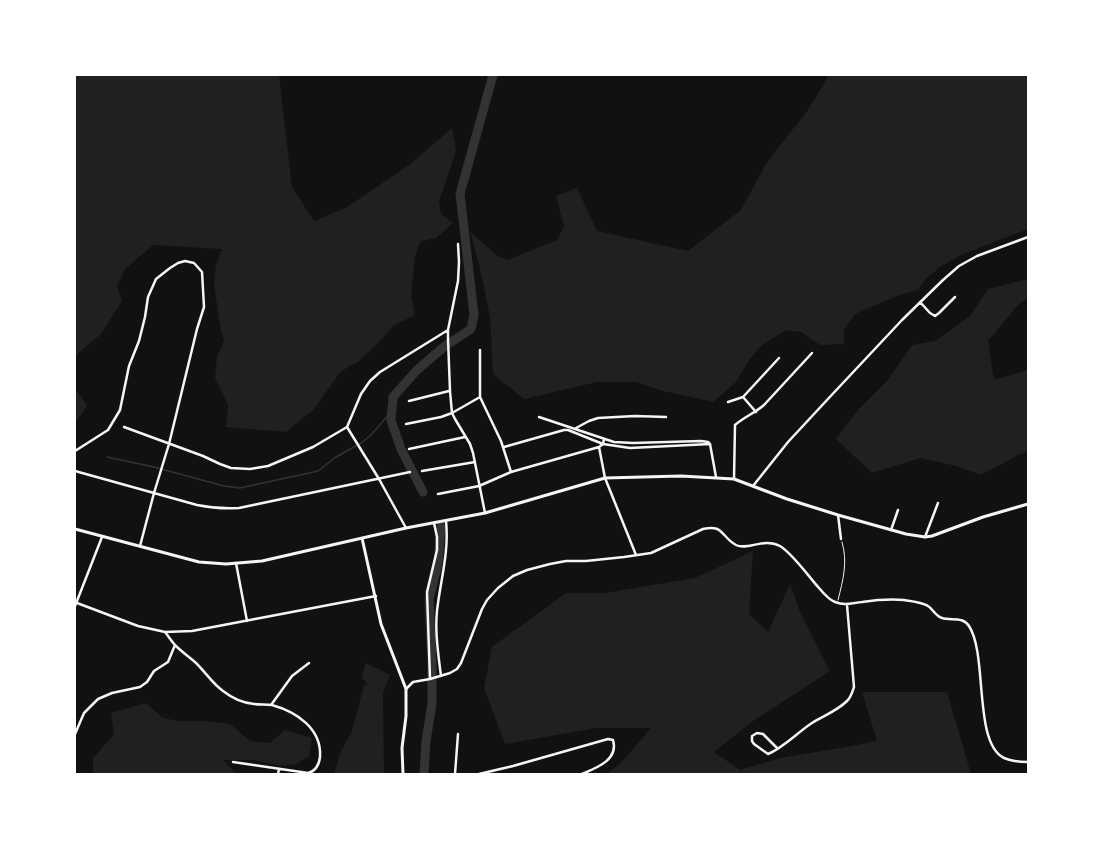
<!DOCTYPE html>
<html>
<head>
<meta charset="utf-8">
<style>
  body { margin:0 }
  #map { position:relative; width:1103px; height:849px; overflow:hidden; background:#111; font-family:"PT Sans",sans-serif }
  canvas { display:block }
  .frame { position:absolute; inset:0; border:76px solid #fff; pointer-events:none }
</style>
</head>
<body>
<div id="map">
<canvas width="1103" height="849"></canvas>
<div class="frame"></div>
</div>
<script>
const ctx = document.querySelector('canvas').getContext('2d');
ctx.lineJoin = 'round';
function fill(path, color) { ctx.fillStyle = color; ctx.fill(path, 'evenodd'); }
function trace(path, color, width, dash) { ctx.strokeStyle = color; ctx.lineWidth = width; ctx.lineCap = dash ? 'butt' : 'round'; ctx.setLineDash(dash || []); ctx.stroke(path); }
fill(new Path2D(`
  M75 75H279L292 187 314 221 347 207 409 165 452 128 456 151 439 201 441 214 453 223 436 238 421 241 415 256 411 296 415 315 393 326 379 342 357 363 349 366 339 374 314 409 286 432 226 427 228 405 215 378 217 356 224 341 220 326 214 284 216 264 222 249 153 245 125 269 117 286 122 301 101 334 75 356Z
  M829 75H1028V229L961 255 940 267 926 279 918 290 899 295 855 314 844 330V344L820 345 801 332 786 330 761 346 749 360 736 382 713 402 663 391 636 382H597L524 399 493 374 490 317 479 264 470 232 498 256 507 260 557 240 564 227 556 196 577 188 597 231 688 251 741 210 767 162 808 110Z
  M1028 279V298L1018 305 988 341 994 380 1028 370V452L1020 454 981 475 956 466 920 458 872 473 836 439 858 410 887 381 912 345 935 341 970 316 988 289Z
  M75 388 87 405 82 414 75 422Z
  M753 551 749 614 768 632 790 584 800 612 830 671 753 721 714 752 740 770 780 758 846 747 877 741 862 692H947L971 774H607L622 762 651 728H597L505 744 484 688 492 647 566 593H605L695 578Z
  M366 663 390 675 383 692 384 774H334L340 753 352 731 364 685H369L361 678Z
  M146 703 163 718 179 721H208L230 724 250 741 270 743 285 730 312 738 309 756 296 764 281 766 255 760H223L235 772 240 774H93V758L114 734 111 713Z`), '#202020');
trace(new Path2D(`
  M107 457 154 467 224 486 240 488 318 471 336 457 361 443 370 436 392 411`), '#333', 1.5);
trace(new Path2D(`
  M423 492 401 449 391 420 393 397 417 370 445 346 471 329 474 315 460 194 493 75
  M424 774 426 741 432 704V663L429 599 438 564 441 527`), '#333', 9);
trace(new Path2D(`
  M838 600C843 580 848 562 842 542`), '#f5f5f5', 1);
trace(new Path2D(`
  M458 244 459 262 458 281 448 330V339L450 391 452 413 455 419 470 444 473 453 485 513
  M920 302 930 313 935 316 939 313 955 297
  M480 350V397L501 441 511 472
  M743 397 756 412
  M409 401 449 391
  M728 402 743 397 779 358
  M539 417 614 442 633 443 701 441 708 442 710 444 716 477
  M406 424 441 417 452 413 480 397
  M124 427 203 456 220 464 231 468 250 469 268 466 313 447 347 427 361 394 370 381 380 372 448 330
  M347 427 379 479 406 528
  M576 428 589 421 598 418 635 416 666 417
  M504 447 564 430H568L603 444 604 439
  M599 447 605 478 636 555
  M409 449 465 437
  M75 451 108 430 120 410 129 366 139 341 145 317 148 297 156 279 170 268 178 263 185 261 194 263 202 272 204 307 197 329 169 444 154 493 140 546
  M75 471 197 505C212 508 224 509 239 508L410 472
  M422 471 475 462
  M734 479 735 425C744 417 755 413 764 405L812 353
  M753 486 788 442 827 400 902 320 943 280 959 266 977 256 1028 237
  M438 494 479 486 511 472 599 447 603 444 630 448 710 444
  M838 515 841 539
  M891 530 898 510
  M925 537 938 503
  M236 563 247 621
  M77 603 138 626 165 632 192 631 376 596
  M75 606 102 537
  M165 632C169 637 172 642 176 646 183 653 191 658 197 664 206 673 213 684 223 691 232 698 242 703 254 704 260 705 266 704 272 705 297 712 322 729 320 757 319 765 316 771 308 773L233 762
  M441 676C438 652 434 627 438 603 442 575 449 549 446 521
  M430 679 427 592 437 550V537L434 523
  M406 689 413 682 430 679 450 673 457 669 461 663 482 609 487 600 498 588 513 576 527 570 550 564 566 561H586L624 557 651 553 703 529C724 524 721 537 736 545 748 551 763 537 780 546 793 554 809 577 819 588 824 594 829 600 835 602 845 606 852 603 862 602 876 600 890 599 904 600 911 601 922 602 928 606 933 609 935 616 942 618 951 621 963 616 969 626 988 655 973 743 1004 758 1011 761 1021 762 1028 762
  M271 705 292 676 309 663
  M75 734 84 713 98 699 112 693 140 687 147 682 154 671 168 662 175 645
  M777 748 763 734 757 733 752 736V741L754 744 768 754C783 748 798 732 812 723 823 716 837 711 847 701 851 697 852 693 854 687L847 605
  M278 774 279 769
  M455 774 458 734
  M479 774 513 766 608 739 613 740C619 760 596 768 582 774`), '#f5f5f5', 2.5);
trace(new Path2D(`
  M75 529 199 562 226 564 262 561 406 528 485 513 605 478 681 476 734 479 787 499 838 515 906 534 925 537 932 536 983 517 1028 504
  M362 538 381 624 406 689V716L402 748 403 774`), '#f5f5f5', 3);
</script>
</body>
</html>
